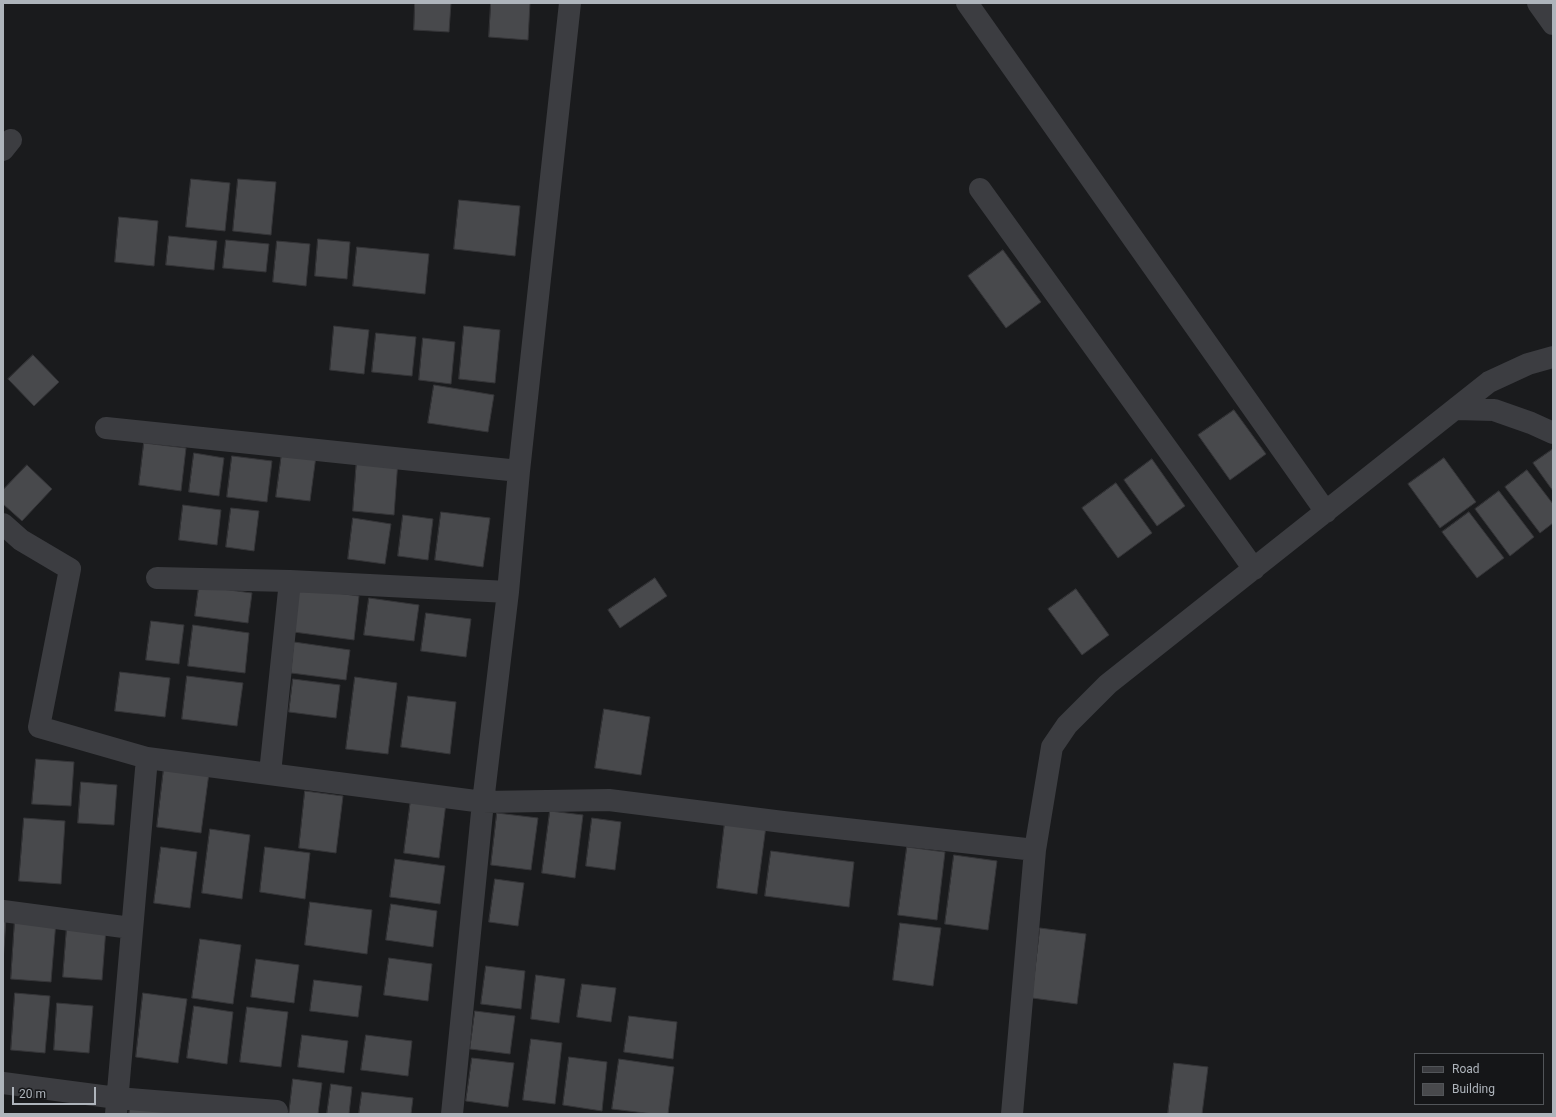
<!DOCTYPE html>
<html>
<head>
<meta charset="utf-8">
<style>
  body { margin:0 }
  #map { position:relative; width:1556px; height:1117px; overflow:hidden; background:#1a1b1d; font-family:Roboto,sans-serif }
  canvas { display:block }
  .frame { position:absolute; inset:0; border:4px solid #aeb4bb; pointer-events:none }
  .legend { position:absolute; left:1414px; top:1053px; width:130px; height:52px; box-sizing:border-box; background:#151618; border:1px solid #525559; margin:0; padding:5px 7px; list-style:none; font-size:12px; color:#aeb4bb }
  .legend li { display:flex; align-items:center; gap:8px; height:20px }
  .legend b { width:20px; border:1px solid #525559 }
  .scale { position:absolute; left:12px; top:1087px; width:84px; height:18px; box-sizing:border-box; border:2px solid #aeb4bb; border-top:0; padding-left:5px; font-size:12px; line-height:14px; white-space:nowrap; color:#aeb4bb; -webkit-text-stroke:3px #151618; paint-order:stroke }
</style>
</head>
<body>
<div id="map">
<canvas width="1556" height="1117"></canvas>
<div class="frame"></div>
<ul class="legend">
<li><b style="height:5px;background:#3c3d41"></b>Road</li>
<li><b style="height:11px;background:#48494c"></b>Building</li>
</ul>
<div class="scale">20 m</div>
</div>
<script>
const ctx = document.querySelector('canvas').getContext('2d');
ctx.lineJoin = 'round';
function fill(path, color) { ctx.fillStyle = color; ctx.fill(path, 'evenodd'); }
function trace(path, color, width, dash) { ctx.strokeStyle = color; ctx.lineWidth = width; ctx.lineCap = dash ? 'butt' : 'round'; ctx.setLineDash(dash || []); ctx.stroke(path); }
const building = new Path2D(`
  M415 3H451L449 32 414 30Z
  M491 3H530L528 40 489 37Z
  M191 179 230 183 225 231 186 227Z
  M238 179 276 182 271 235 233 231Z
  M459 200 520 206 515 256 454 249Z
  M119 217 158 221 154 266 115 262Z
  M169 236 217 241 214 270 166 265Z
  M318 239 350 242 347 279 315 276Z
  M226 240 269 244 266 272 223 268Z
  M277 241 310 244 306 286 273 282Z
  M357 247 429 254 425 294 353 286Z
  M1003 250 1041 302 1006 328 968 276Z
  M334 326 369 330 364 374 330 370Z
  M464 326 500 330 495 383 459 379Z
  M376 333 416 337 412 376 372 372Z
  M423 338 455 342 451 384 419 380Z
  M33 355 59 382 34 406 8 379Z
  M434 385 494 395 488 432 428 423Z
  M1234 410 1266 454 1230 480 1198 435Z
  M144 443 186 448 181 491 139 485Z
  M1553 449V491L1533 463Z
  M282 452 316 456 310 501 276 497Z
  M194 453 224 458 219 496 189 492Z
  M232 456 272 461 267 502 227 497Z
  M357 457 398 460 394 515 353 511Z
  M1444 458 1476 502 1440 528 1408 484Z
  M1152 459 1185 506 1157 526 1124 480Z
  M27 465 52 489 22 521 3 504V490Z
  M1527 470 1553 504V523L1540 533 1505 487Z
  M1116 483 1152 533 1118 558 1082 508Z
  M1499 491 1534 537 1510 556 1475 509Z
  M183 505 221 510 217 545 179 540Z
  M231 508 259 511 254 551 226 547Z
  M441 512 490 518 483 567 435 560Z
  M1469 512 1504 558 1477 578 1442 532Z
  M403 515 433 519 428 560 398 556Z
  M353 518 391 524 385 564 348 559Z
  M655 578 667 596 620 628 608 610Z
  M199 586 252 593 248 623 195 616Z
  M292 587 359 596 354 640 286 631Z
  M1076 589 1109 635 1082 655 1048 609Z
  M369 598 419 605 414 641 364 635Z
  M426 613 471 619 466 657 421 651Z
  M151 621 184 625 179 664 146 660Z
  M193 625 249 633 245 673 188 666Z
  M294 642 350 650 346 680 291 673Z
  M120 672 170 678 165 717 115 711Z
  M187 676 243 683 237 726 182 719Z
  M355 677 397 683 388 754 346 749Z
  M293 679 340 685 336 718 289 712Z
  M408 696 456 702 450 754 401 747Z
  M604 709 650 717 641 775 595 768Z
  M36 759 74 762 71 806 32 804Z
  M164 767 209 773 201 833 157 827Z
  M81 782 117 785 114 825 78 823Z
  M305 791 343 796 336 853 299 848Z
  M411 798 446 803 439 858 404 853Z
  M550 811 583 815 575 878 542 873Z
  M497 813 538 818 531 870 491 865Z
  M24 818 65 821 61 884 19 881Z
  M592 818 621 822 615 870 586 866Z
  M725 821 766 826 757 894 717 888Z
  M210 829 250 835 242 899 202 893Z
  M161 847 197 852 190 908 154 903Z
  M265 847 310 853 305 899 260 892Z
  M907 847 945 852 937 920 898 915Z
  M771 851 854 862 849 907 765 896Z
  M954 855 997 861 988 930 945 924Z
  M395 859 445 866 440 904 390 897Z
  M495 879 524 883 518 926 489 922Z
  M310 902 372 910 367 954 305 945Z
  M391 904 437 911 433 947 386 940Z
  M3 918H6L3 963Z
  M15 918 56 921 51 982 11 979Z
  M900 923 941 928 933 986 893 980Z
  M67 925 106 928 102 980 63 977Z
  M1040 928 1086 934 1077 1004 1032 998Z
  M200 939 241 945 233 1004 192 998Z
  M389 958 432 964 428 1001 384 995Z
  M256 959 299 965 294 1003 251 997Z
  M486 966 525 971 521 1009 481 1004Z
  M536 975 565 979 559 1023 531 1019Z
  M314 980 362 986 358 1017 310 1011Z
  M582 984 616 988 611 1022 577 1017Z
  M15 993 50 996 45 1053 11 1050Z
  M143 993 187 999 178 1063 136 1057Z
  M57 1003 93 1006 89 1053 54 1050Z
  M194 1006 233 1012 227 1064 187 1058Z
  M247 1007 288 1012 281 1067 240 1062Z
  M475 1011 515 1016 510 1054 470 1049Z
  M629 1016 677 1022 673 1059 624 1052Z
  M302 1035 348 1041 344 1073 298 1067Z
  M366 1035 412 1041 408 1076 361 1070Z
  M531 1039 562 1043 555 1104 523 1100Z
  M569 1057 607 1062 602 1111 563 1105Z
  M472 1058 514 1063 508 1107 466 1101Z
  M619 1059 674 1067 668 1114H653L612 1109Z
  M1174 1063 1208 1067 1202 1114H1168Z
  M293 1079 322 1083 318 1114H289Z
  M331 1084 352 1087 349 1114H327Z
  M362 1092 413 1098 411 1114H359Z
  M131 1102 170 1107 169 1114H129Z`);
fill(building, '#48494c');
trace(building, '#353538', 1);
trace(new Path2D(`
  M570 3 519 471 508 592 483 802 609 800 783 822 1035 850
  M967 3 1326 512
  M1538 3 1553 24
  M3 150 11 140
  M980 189 1254 569
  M1456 409 1494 410 1531 423 1553 433
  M106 428 519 471
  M3 524 21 540 70 569 39 727 147 758 483 802 452 1114
  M157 578 290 581
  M270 773 290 581 508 592
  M3 911 131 928
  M3 1083 117 1098 277 1111
  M116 1114 147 758
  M1012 1114 1035 850 1052 747 1067 725 1108 684 1489 382 1528 364 1553 357`), '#3c3d41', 22);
</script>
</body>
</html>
